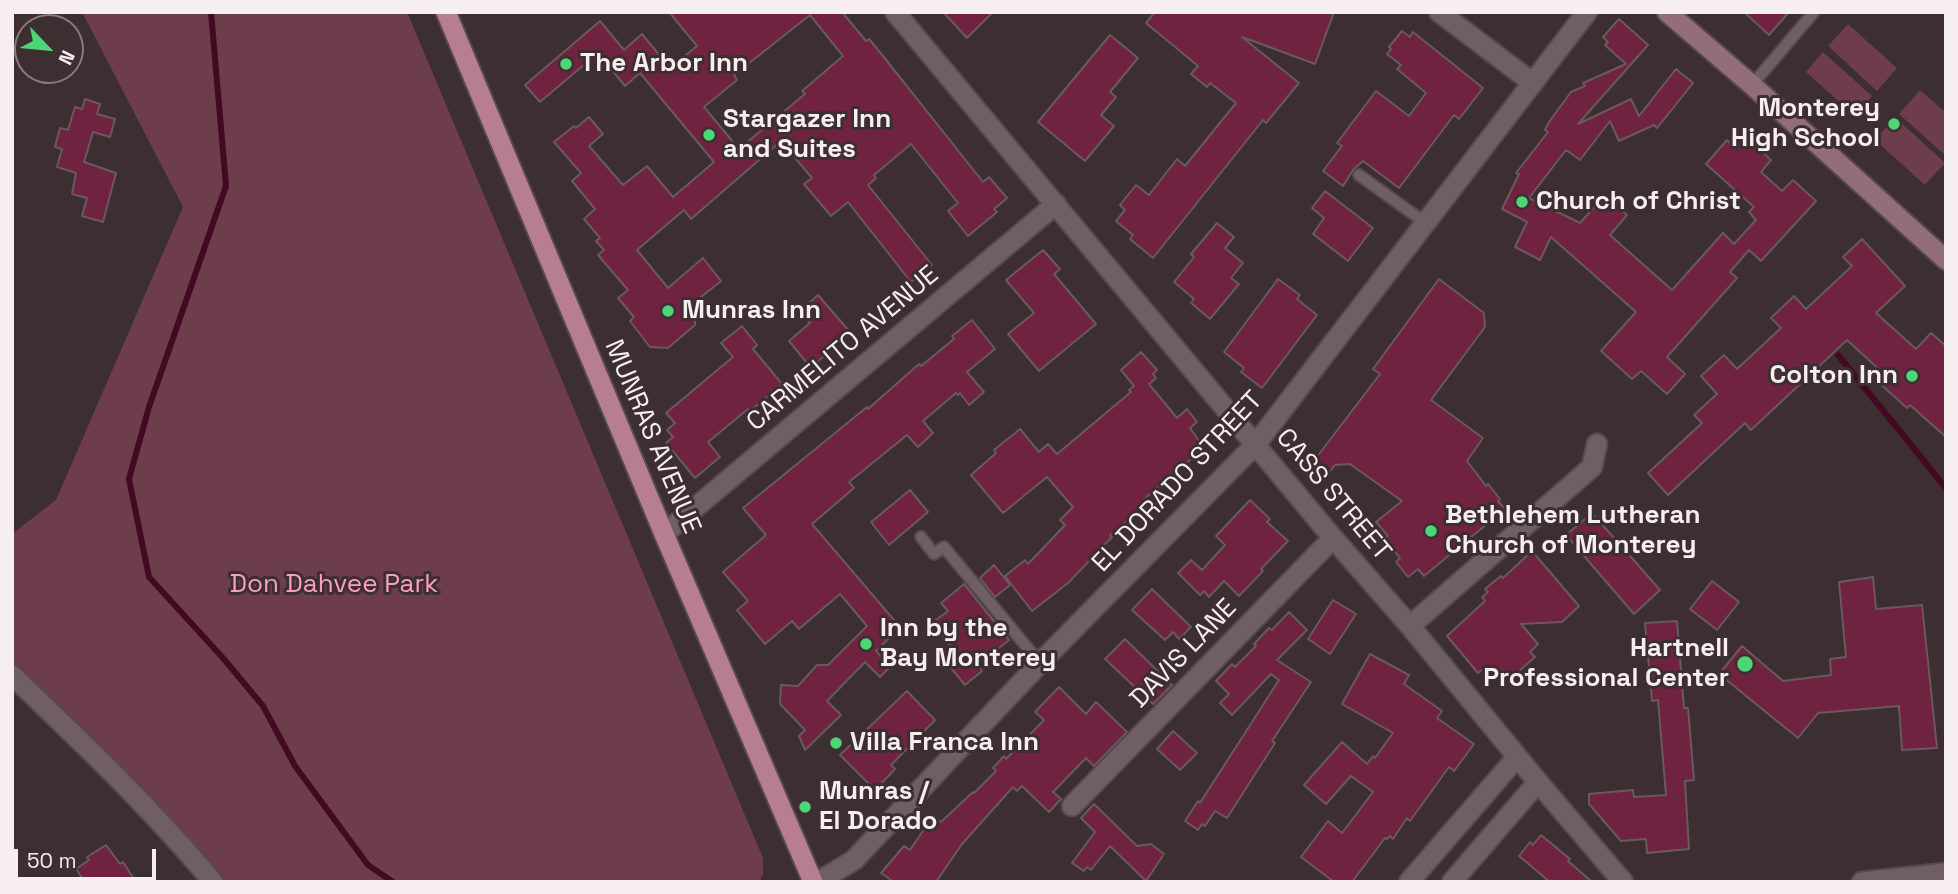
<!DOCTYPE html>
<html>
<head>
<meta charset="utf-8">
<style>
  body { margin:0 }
  #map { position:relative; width:1958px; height:894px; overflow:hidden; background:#3d2e32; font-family:"Space Grotesk",sans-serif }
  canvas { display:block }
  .frame { position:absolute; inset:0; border:14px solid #f7eef0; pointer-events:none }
  .north { position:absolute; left:14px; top:14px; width:70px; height:70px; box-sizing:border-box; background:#3d2e32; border:2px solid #877b7e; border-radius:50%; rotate:116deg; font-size:19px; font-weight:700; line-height:28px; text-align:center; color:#f7eef0 }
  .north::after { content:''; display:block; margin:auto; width:24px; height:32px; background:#4ed676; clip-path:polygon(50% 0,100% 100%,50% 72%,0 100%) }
  .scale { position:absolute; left:14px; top:849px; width:142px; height:32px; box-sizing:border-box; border:4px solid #f7eef0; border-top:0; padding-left:9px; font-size:21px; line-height:24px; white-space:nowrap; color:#f7eef0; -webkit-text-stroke:5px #3d2e32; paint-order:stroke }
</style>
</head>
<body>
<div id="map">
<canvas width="1958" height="894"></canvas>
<div class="frame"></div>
<div class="north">N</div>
<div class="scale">50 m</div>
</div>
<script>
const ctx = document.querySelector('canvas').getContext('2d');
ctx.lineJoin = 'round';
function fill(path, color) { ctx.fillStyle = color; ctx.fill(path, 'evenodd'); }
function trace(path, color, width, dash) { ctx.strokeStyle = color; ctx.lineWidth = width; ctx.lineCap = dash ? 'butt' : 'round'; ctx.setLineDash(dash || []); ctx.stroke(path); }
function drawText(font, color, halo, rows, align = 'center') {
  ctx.font = font + ' "Space Grotesk",sans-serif'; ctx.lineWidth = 6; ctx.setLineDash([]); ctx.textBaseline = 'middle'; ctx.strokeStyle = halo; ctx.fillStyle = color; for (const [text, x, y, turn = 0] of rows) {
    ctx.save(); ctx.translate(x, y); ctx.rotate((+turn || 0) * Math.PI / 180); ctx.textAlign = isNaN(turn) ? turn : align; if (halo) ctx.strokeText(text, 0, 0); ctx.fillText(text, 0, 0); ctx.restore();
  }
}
fill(new Path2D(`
  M82 12H407L763 858V874L759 882H213L12 675V534L56 500 183 207Z
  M1848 24 1897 68 1877 91 1828 46Z
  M1823 52 1872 96 1855 116 1806 72Z
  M1920 90 1946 113V156L1899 114Z
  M1895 117 1945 163 1925 185 1875 140Z`), '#6d3d4c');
trace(new Path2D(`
  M211 12 226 186 149 407 129 479 149 577 223 658 263 706 295 766 368 865 393 882
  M1838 355 1946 488`), '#430922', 6);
const building = new Path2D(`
  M669 12H842L866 41 869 39 883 56 983 182 989 177 1007 198 994 209 997 212 968 236 948 211 958 203 911 144 874 175 876 178 868 185 932 265 911 282 848 202 831 216 804 184 812 178 781 141 691 219 684 210 637 250 668 288 703 258 721 281 696 301 695 325 668 348 650 347 630 321 634 317 618 298 628 290 598 255 604 250 596 241 600 238 584 219 595 209 572 181 581 173 554 142 574 126 576 128 589 117 603 134 589 146 623 185 647 166 673 197 714 162 640 73 625 86 598 53 540 102 525 85 600 21 624 50 642 34 670 68 697 46ZM810 15 843 56 802 91 805 94 739 149 704 107 737 80 734 75Z
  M943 12H993L967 38Z
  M1155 12H1334L1315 64 1242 37 1299 83 1266 123 1263 120 1153 258 1130 239 1133 235 1116 221 1125 210 1120 205 1136 185 1149 195 1177 159 1185 166 1236 103 1210 83 1207 87 1191 74 1198 66 1146 23Z
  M1744 12H1789L1769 35Z
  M1619 19 1648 45 1578 124 1631 99 1639 116 1676 69 1693 83 1657 128 1654 125 1619 141 1610 121 1580 160 1566 150 1529 198 1580 223 1605 195 1627 215 1610 235 1672 290 1723 233 1734 244 1756 220 1749 212 1754 207 1706 164 1727 140 1731 144 1741 133 1771 160 1761 172 1782 191 1793 180 1816 201 1761 261 1749 250 1730 272 1737 278 1667 357 1685 374 1667 394 1641 371 1632 379 1601 351 1636 312 1551 237 1540 260 1515 247 1527 222 1502 209 1519 174 1516 173 1548 132 1545 130 1549 122 1571 92 1585 86 1583 83 1626 64 1605 45 1608 42 1603 37Z
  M1402 31 1410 37 1413 32 1483 88 1459 119 1454 115 1399 188 1363 161 1353 170 1343 186 1323 171 1342 146 1337 143 1376 91 1409 116 1426 93 1397 69 1401 65 1387 54 1391 49 1389 47Z
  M1110 35 1138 58 1110 92 1116 97 1101 115 1114 126 1085 161 1038 122Z
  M85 99 100 104 97 114 115 119 110 137 93 132 84 162 116 173 103 222 82 216 87 198 72 194 76 173 57 167 62 149 55 147 60 128 68 130 75 107 82 109Z
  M1325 191 1373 228 1348 261 1313 234 1324 218 1312 208Z
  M1217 223 1234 237 1225 248 1243 263 1231 278 1239 284 1210 319 1191 303 1194 299 1174 282 1194 257 1191 254Z
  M1862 239 1905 286 1876 313 1916 349 1931 333 1946 346V437L1910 405 1907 408 1876 380 1883 373 1847 340 1751 430 1745 423 1668 495 1648 473 1702 423 1694 415 1717 394 1701 376 1724 355 1737 369 1781 328 1771 318 1794 296 1806 309 1852 266 1843 257Z
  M1043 250 1060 269 1054 274 1096 324 1039 371 1008 334 1034 313 1006 280Z
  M1278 279 1300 295 1297 299 1317 315 1262 388 1241 372 1244 368 1224 352Z
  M1439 279 1484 313 1485 327 1431 400 1483 438 1467 461 1486 486 1488 484 1500 499 1498 501 1505 509 1424 576 1418 569 1408 577 1396 562 1400 558 1385 539 1388 536 1376 522 1402 501 1350 464 1335 465 1325 478 1310 466 1380 374 1373 369Z
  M818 295 850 332 811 368 789 341 810 323 800 311Z
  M972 320 995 349 967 372 984 392 969 405 960 393 958 395 956 393 923 421 933 433 918 447 907 435 849 482 854 488 812 524 900 627 876 651 891 666 880 677 865 662 827 701 841 715 805 750 799 736 805 730 780 704 781 685 798 686 817 665H828L867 626 840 594 799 629 792 621 765 644 737 610 748 601 723 572 766 535 743 508 867 407 868 409 919 364 921 366 954 339 952 336Z
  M742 326 757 345 753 349 782 384 750 411 748 409 708 442 720 457 695 478 666 443 673 437 667 430 675 423 666 413 733 357 721 343Z
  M1141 352 1157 370 1153 374 1156 378 1149 384 1177 418 1187 409 1197 422 1190 428 1204 448 1144 499 1148 504 1110 535 1112 537 1068 583 1032 611 1005 576 1025 560 1028 564 1065 525 1060 520 1073 507 1047 477 1003 513 971 475 996 453 994 450 1020 429 1039 452 1048 444 1057 454 1131 392 1129 390 1134 386 1121 370Z
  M910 490 928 512 889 545 871 522Z
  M1250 500 1270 519 1267 522 1288 541 1261 569 1263 571 1239 596 1224 581 1209 597 1204 591 1200 595 1178 573 1191 560 1202 570 1225 545 1216 536Z
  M1592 513 1660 590 1634 614 1566 535Z
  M1532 551 1579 606 1562 622 1521 624 1538 644 1530 652 1535 657 1503 685 1487 666 1478 673 1447 636 1485 601 1482 597 1488 592 1485 589 1501 576 1503 578Z
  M994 565 1010 585 995 597 980 578Z
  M1873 577 1876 609 1922 605 1937 748 1902 750 1899 706 1818 713 1798 738 1719 674 1742 646 1783 681 1831 675 1830 659 1846 657 1839 582Z
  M1712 581 1739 602 1717 630 1690 609Z
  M964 584 1009 640 978 665 982 671 965 685 951 668 961 659 932 623 948 611 941 603Z
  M1152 589 1191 627 1179 639 1173 632 1165 640 1132 610Z
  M1333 600 1356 614 1330 654 1308 639Z
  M1289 612 1307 630 1277 660 1311 682 1272 741 1275 743 1227 818 1215 811 1205 826 1202 824 1198 830 1185 821 1198 801 1200 803 1279 680 1271 674 1232 715 1220 703 1229 694 1216 681 1232 664 1235 667 1256 646 1254 644 1269 628 1272 630Z
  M1677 621 1684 708H1688L1694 780 1685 781 1689 849 1647 853 1646 839 1621 841 1589 804V794L1633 790 1634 797 1666 795 1658 700 1652 701 1645 623Z
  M1125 639 1172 685 1153 704 1105 659Z
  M1370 654 1409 675 1404 684 1442 711 1437 718 1474 744 1454 771 1449 767 1410 821 1407 818 1393 839 1390 836 1387 839 1385 838 1352 882H1334L1301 857 1328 821 1342 833 1373 792 1351 776 1326 804 1304 785 1342 742 1367 764 1373 756 1375 758 1393 733 1342 704Z
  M1059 687 1086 714 1096 702 1127 732 1094 766 1086 758 1053 792 1061 799 1049 812 1022 786 1017 791 1013 787 962 844 936 882H894L881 873 904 846 910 850 933 816 941 822 973 792 974 793 996 771 993 768 1004 756 1006 759 1044 720 1035 712Z
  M907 691 935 720 891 765 895 769 875 790 840 755Z
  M1173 731 1197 753 1180 770 1157 749Z
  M1094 804 1137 846 1151 844 1164 854 1146 881 1110 846 1091 870 1087 867 1084 871 1072 863 1095 832 1081 818Z
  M1541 835 1570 859 1568 861 1592 882H1550L1519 856 1530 842 1533 845Z
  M106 845 120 864 123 862 136 882H85L76 869 89 860 87 857Z`);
fill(building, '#702341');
trace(building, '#69595d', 2);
const service = new Path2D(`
  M1752 85 1814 12
  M1359 175 1427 224
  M921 537 934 554 944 547 1040 663`);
const minor = new Path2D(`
  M895 12 1333 538 1410 626 1538 782 1623 882
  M1439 12 1533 83
  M664 534 1056 204
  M1410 626 1592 467 1597 444
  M1072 806 1333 538
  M1409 882 1517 757
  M1452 882 1538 782
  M1862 882 1946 873`);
const tertiary = new Path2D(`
  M12 675C82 742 151 808 213 882
  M818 882 854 860 1040 663 1256 444 1587 12`);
const secondary = new Path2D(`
  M1667 12 1752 85 1946 260`);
const primary = new Path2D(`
  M446 12 664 534 813 882`);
trace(service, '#564a4d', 14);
trace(minor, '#564a4d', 23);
trace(tertiary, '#564a4d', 23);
trace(secondary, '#564a4d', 23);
trace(primary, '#564a4d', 23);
trace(service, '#6f5f64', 10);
trace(minor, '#6f5f64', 19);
trace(tertiary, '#6f5f64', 19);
trace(secondary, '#936e7a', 19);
trace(primary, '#b77e90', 19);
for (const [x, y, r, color] of [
  [566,64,7,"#4ed676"],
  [1894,124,7,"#4ed676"],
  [709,135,7,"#4ed676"],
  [1522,202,7,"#4ed676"],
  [668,311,7,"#4ed676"],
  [1912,376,7,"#4ed676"],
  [1431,531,7,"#4ed676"],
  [866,644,7,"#4ed676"],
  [1745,664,9,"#4ed676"],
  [836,743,7,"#4ed676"],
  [805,807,7,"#4ed676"]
]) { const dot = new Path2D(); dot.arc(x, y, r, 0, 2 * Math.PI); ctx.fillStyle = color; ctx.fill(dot); trace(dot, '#3d2e32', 2.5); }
drawText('bold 26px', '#f7eef0', '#3d2e32', [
  ["The Arbor Inn",580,64],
  ["Monterey",1880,109,"right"],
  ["High School",1880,139,"right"],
  ["Stargazer Inn",723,120],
  ["and Suites",723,150],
  ["Church of Christ",1536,202],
  ["Munras Inn",682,311],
  ["Colton Inn",1898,376,"right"],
  ["Bethlehem Lutheran",1445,516],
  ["Church of Monterey",1445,546],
  ["Inn by the",880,629],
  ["Bay Monterey",880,659],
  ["Hartnell",1729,649,"right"],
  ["Professional Center",1729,679,"right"],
  ["Villa Franca Inn",850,743],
  ["Munras /",819,792],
  ["El Dorado",819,822]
], 'left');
drawText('26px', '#f7eef0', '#3d2e32', [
  ["CARMELITO AVENUE",843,349,-40],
  ["MUNRAS AVENUE",652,437,67],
  ["EL DORADO STREET",1178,482,-47],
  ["CASS STREET",1333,495,50],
  ["DAVIS LANE",1184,654,-46]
]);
drawText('26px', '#fba0bc', '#3d2e32', [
  ["Don Dahvee Park",334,585]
]);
</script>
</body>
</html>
